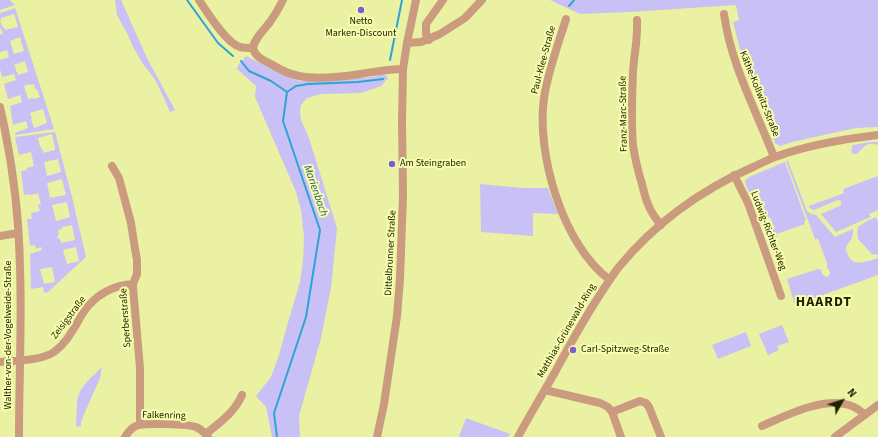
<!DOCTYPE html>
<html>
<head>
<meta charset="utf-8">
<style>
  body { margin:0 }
  #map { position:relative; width:878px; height:437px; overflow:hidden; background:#eaf1a2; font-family:"Source Sans 3",sans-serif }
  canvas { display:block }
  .north { position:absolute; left:822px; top:381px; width:40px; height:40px; -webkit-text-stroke:3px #f8feaf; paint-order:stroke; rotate:51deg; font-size:11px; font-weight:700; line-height:16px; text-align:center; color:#212203 }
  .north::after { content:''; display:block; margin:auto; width:14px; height:18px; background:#212203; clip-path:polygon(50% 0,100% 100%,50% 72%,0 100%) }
</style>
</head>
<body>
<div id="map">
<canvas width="878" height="437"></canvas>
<div class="north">N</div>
</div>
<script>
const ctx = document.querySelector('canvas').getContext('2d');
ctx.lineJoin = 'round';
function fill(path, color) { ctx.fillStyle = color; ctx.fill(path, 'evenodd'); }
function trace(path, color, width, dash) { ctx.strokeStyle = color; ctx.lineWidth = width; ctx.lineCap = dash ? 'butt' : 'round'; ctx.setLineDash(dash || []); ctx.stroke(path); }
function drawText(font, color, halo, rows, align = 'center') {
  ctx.font = font + ' "Source Sans 3",sans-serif'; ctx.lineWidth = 4; ctx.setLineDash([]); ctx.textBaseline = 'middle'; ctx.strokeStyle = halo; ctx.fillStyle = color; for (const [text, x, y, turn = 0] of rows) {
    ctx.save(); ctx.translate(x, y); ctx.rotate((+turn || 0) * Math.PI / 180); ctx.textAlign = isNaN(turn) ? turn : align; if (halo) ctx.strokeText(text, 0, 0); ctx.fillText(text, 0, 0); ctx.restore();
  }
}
fill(new Path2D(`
  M0 0H10L15 5 0 10Z
  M115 0H121L147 58 175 110 170 112 157 83 151 74 143 64 132 45 129 37 117 15Z
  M550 0H878V127L856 128 792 142 780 146 775 143 746 72 733 22 739 20 736 5 630 12 580 14Z
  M15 8 54 129 15 135V133L28 128 26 121 13 125 10 106 22 102 20 95 8 99 4 84 16 80 14 74 2 77 0 69V60L9 57 7 50 0 52V35L3 33 0 27V13ZM14 14 18 27 5 30V28H3L0 20 2 19 1 18ZM20 37 24 51 14 54 10 41ZM25 61 28 72 18 75 14 65ZM29 84 30 85 34 84 35 89H37L40 97 33 99V98L28 99 24 86ZM43 109 47 123 34 128 31 119H32L30 113Z
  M246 56 284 75 299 81H325L373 77 384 74 388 78 381 86 361 93 321 94 307 98 301 105 300 111 301 120 309 138 337 228 331 288 321 338 299 416 300 437H272L266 407 256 396 271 377 279 355 289 319 300 282 303 261 304 237 301 210 296 192 255 97 256 86 237 69 239 64Z
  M55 132 72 197 86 257 48 292 44 293 43 287 31 289 30 254 42 250 41 247 36 249 35 245 30 246 27 219H32L31 213 40 211 38 205 41 204 38 193 31 195 30 194 24 195 21 171 27 170V168L34 166 31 152 19 155 15 137ZM52 134 55 147V150L44 153 41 147H40L38 138ZM58 159 61 172 47 176 44 162ZM62 179 66 195 50 198 47 183ZM67 202 70 217 56 221 52 205ZM72 225 75 240 61 243 60 239 57 238 58 235H59L58 230 62 229V227ZM76 247 79 261 67 264 63 250ZM52 267 55 282 44 284 40 269Z
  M870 142H878V145C868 141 863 147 857 154H853C851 151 851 148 853 145Z
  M786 161H788L807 211 811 214 816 215 835 237 853 229C853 232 853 235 852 238 850 242 846 244 846 249 846 251 847 253 848 255 853 268 868 261 878 258V275L795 305 787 279 818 269 821 270 822 274 826 277 829 276 830 272 827 267V263L818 239H815Z
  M785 162 806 220 804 221 805 224 777 234V237L772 238 769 231 775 229 770 217 760 221 753 199 746 186 745 181 749 177Z
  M878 176V210L869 214 871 217 868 218 836 232 821 214 840 206 841 204V201L838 200 814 210C811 209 810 209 809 206L844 193 843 189Z
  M480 184 524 188H548L558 214 533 213V236L481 232Z
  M876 217 878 222V255L872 254 858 239 857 232 858 227 867 221Z
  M782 325 789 342 777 346 779 350 768 355 759 334Z
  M746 332 751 346 718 359 712 345Z
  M102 367 100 378 81 421V427L76 426C77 418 76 404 78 397 82 384 93 376 102 367Z
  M466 418 510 434 508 437H459Z`), '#c9c0f5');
trace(new Path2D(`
  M187 0 218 43 233 56
  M569 6 574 0
  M390 60 402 0
  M241 61 249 71 271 81 287 92
  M277 437 274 413 306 317 320 230 283 121 287 92 296 86 308 84 358 82 383 79`), '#2fa3d5', 2);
trace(new Path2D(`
  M199 0C207 12 226 43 240 47 244 48 249 48 253 48
  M724 14C731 65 756 110 774 157
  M566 19C558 45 548 71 544 98 536 154 563 246 610 280
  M637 20C638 38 634 55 633 72 632 95 631 123 633 145 635 159 638 171 642 184 646 201 649 211 661 225
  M429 40 426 34V24L443 0
  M407 43 421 42 440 34 465 18 482 0
  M253 48C255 57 263 60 271 64 279 69 289 74 299 76 318 80 341 77 360 74 375 72 388 69 403 69
  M253 48C254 39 264 30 270 22 275 15 279 8 283 0
  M0 107C12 159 19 213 20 267 22 323 19 380 19 437
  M112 166 119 178 131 223 135 249 137 260V274L133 284V287L140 368V425
  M734 175 748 203 781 296
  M0 236 18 233
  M0 362C17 360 40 361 54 352 64 345 70 335 76 325 80 318 84 310 89 305 101 292 117 285 133 284
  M545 390 600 403 608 407 612 412 621 437
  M612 412 640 401 646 403 649 407 661 437
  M762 426C787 415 822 397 849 405 855 407 861 411 865 415
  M206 434C220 422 235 412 242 395
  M125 437C128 432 133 426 139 425 148 423 187 424 196 427 201 429 205 433 208 437
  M377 437 384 404 397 316 400 279 403 195 402 121 403 69 407 43 416 0
  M518 437C529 416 542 395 554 374 569 346 584 319 601 293 607 284 612 276 618 268 654 224 701 190 753 167 760 164 767 160 775 157 808 145 843 139 878 135
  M835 437 878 405`), '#ca9b7e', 8);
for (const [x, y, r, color] of [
  [361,10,4,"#7c5bd6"],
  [392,164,4,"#7c5bd6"],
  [573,350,4,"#7c5bd6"]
]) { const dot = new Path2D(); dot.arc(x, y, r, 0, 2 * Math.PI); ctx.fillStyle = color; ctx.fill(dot); trace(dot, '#f8feaf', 1.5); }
drawText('10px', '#212203', '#f8feaf', [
  ["Netto",361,22,"center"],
  ["Marken-Discount",361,34,"center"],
  ["Am Steingraben",400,164],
  ["Carl-Spitzweg-Straße",581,350]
], 'left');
drawText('10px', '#212203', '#f8feaf', [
  ["Paul-Klee-Straße",544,60,-75],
  ["Käthe-Kollwitz-Straße",759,94,68],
  ["Franz-Marc-Straße",624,114,-91],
  ["Ludwig-Richter-Weg",768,231,69],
  ["Dittelbrunner Straße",391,253,-87],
  ["Zeisigstraße",69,318,-53],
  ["Sperberstraße",126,318,-94],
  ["Matthias-Grünewald-Ring",567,331,-60],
  ["Walther-von-der-Vogelweide-Straße",9,335,-90],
  ["Falkenring",164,416,1]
]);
drawText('italic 11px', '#1f5974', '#f8feaf', [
  ["Marienbach",315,191,71]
]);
ctx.letterSpacing = '1px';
drawText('bold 14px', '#212203', '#f8feaf', [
  ["HAARDT",824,303]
]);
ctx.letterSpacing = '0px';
</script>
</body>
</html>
